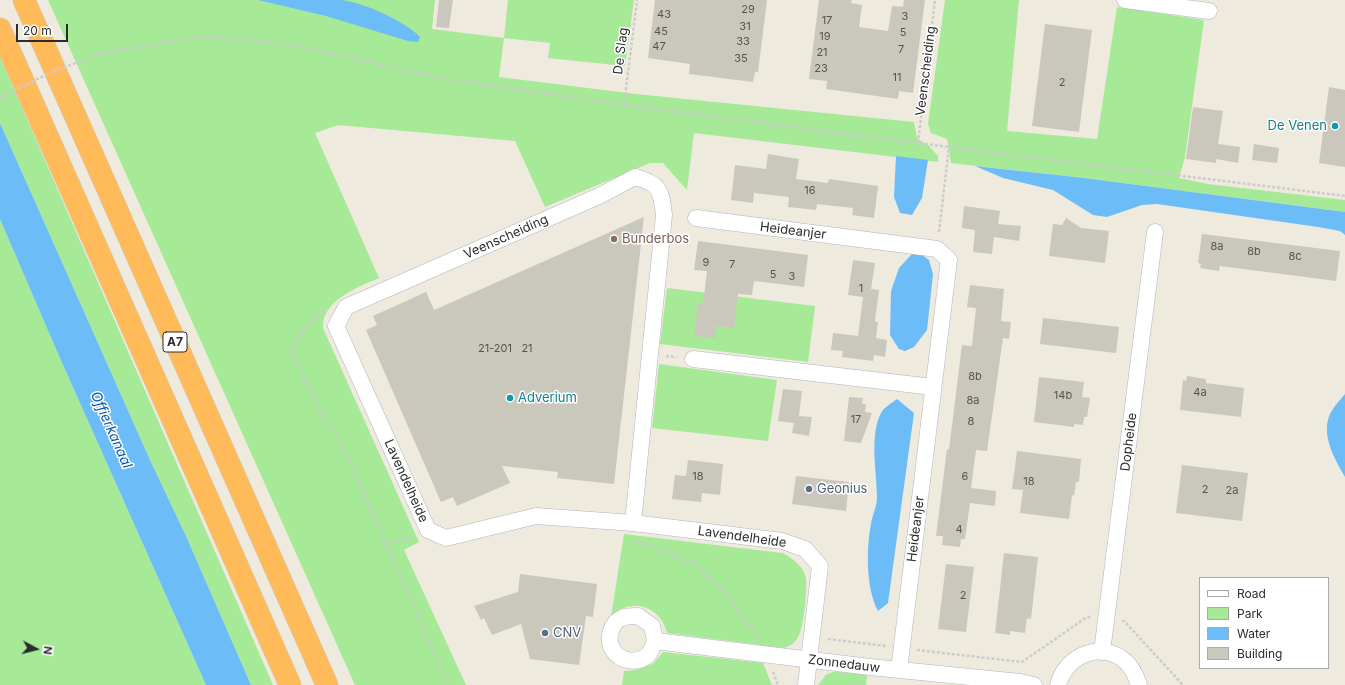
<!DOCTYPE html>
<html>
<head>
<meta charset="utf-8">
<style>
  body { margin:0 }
  #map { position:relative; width:1345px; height:685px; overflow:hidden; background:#efeade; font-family:Inter,sans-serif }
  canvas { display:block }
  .legend { position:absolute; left:1199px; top:577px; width:130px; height:92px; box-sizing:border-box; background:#fff; border:1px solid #ababab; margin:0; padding:5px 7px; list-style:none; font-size:12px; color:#2c2c2c }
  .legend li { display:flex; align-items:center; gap:8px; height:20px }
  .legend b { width:20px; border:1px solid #ababab }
  .north { position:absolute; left:16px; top:629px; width:40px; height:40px; -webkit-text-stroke:3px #fff; paint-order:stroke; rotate:97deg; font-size:11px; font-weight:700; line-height:16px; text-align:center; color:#2c2c2c }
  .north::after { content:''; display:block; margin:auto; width:14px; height:18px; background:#2c2c2c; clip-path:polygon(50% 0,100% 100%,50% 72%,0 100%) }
  .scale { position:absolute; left:16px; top:24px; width:52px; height:18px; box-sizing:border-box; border:2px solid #2c2c2c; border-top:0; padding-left:5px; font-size:12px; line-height:14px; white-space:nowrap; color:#2c2c2c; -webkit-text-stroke:3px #fff; paint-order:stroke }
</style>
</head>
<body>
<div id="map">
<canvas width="1345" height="685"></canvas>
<ul class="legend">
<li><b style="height:5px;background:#fff"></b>Road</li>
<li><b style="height:11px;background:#a6e997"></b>Park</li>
<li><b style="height:11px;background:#6bbcf7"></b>Water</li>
<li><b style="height:11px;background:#cac7bd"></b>Building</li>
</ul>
<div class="north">N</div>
<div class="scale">20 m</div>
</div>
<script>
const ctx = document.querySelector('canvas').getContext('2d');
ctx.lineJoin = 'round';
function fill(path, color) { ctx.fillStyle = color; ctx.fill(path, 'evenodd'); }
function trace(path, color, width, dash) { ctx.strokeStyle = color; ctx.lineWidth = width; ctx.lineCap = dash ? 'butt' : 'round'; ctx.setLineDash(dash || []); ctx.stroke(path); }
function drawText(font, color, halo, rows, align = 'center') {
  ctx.font = font + ' Inter,sans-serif'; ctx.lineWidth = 3; ctx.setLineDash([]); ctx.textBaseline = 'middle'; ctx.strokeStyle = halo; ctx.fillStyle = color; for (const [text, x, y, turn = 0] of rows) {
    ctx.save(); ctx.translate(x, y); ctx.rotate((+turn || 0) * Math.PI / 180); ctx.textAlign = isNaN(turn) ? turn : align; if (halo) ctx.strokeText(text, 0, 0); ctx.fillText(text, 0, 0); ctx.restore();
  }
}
fill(new Path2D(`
  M48 0H435L432 29 504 38 508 0H634L625 66 548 58 550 43 504 38 499 77 636 94 914 122 917 138 929 146 938 156V162L694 133 687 190 663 163H650L545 207 515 141 338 125 315 133 379 278C361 286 330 297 324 319 323 321 323 325 323 328L419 542 404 550 466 685H355Z
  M945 0H1019L1007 131 1097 139 1117 7 1204 20 1185 157 1179 178 1208 184 1345 200V212L1084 178 951 163 947 139 931 133 928 124Z
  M0 57 273 685H251L186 536 150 460 0 123Z
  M0 219 59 356 206 685H0Z
  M667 288 815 306 808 362 660 344Z
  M659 364 777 380 768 441 652 428Z
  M624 534 782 553C792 557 805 568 806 579 807 591 804 628 798 637 795 643 790 646 784 648L667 633C661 606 630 596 611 617Z
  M663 652 763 663 772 685H622L624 671 635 670 653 664Z
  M833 672H838L867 675 866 685H818L826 675Z`), '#a6e997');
fill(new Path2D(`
  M258 0C285 0 313 0 341 0 362 2 405 21 420 37L418 42 408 41 326 16Z
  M0 123 150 460 186 536 251 685H206L59 356 0 219Z
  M896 156 928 160 922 198 912 215 900 213 894 197Z
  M975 166 1084 178 1345 212V235L1340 231 1318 227 1157 204 1142 205 1107 217 1093 215 1053 190 1003 178Z
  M912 254 922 255 929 260 933 274 927 330 914 347 905 351 899 349 890 335 891 291 899 268Z
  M1345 394V477C1334 458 1318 430 1333 409 1336 404 1341 399 1345 394Z
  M897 399 914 413 888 603 878 611C866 588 866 550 871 524 872 516 877 506 877 498 877 472 869 437 881 413 883 408 892 403 897 399Z`), '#6bbcf7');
fill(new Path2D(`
  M439 0H453L449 28 436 27Z
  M655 0H767L758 72H755L753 82 689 74 690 64 648 58Z
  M819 0H852L851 3 862 5 859 27 888 31 892 6 903 7 904 0H925L913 93 899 91 898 99 826 89 827 81 809 79Z
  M1045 24 1092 30 1079 132 1032 126Z
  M1329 87 1345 90V167L1319 163Z
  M1193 107 1223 111 1218 144 1240 147 1238 163 1216 159V163L1186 159Z
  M1254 144 1279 148 1277 163 1252 160Z
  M768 154 799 159 796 179 828 183 829 179 878 186 874 218 852 215 853 208 817 204 816 210 788 207 789 197 754 193 753 203 731 200 735 165 766 169Z
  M964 206 1000 211 998 224 1021 226 1019 241 994 237 992 254 973 252 975 230 962 228Z
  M644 217 614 484 557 478 558 472 502 466 510 483 457 506 453 497 441 502 366 330 377 325 373 316 426 292 434 310Z
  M1066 218 1081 228 1109 231 1105 263 1049 256 1053 224 1062 225Z
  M1202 234 1340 251 1336 281 1220 266 1219 271 1200 268 1201 264 1198 263Z
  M698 241 808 255 804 287 754 281 752 295 738 294 734 328 716 326 715 338 694 336 698 304H703L707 271 694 270Z
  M853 260 875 263 871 289 879 290 875 321 878 322 876 338 887 340 885 357 874 355 873 361 842 357 843 351 831 350 833 333 858 336 863 297 848 295Z
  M970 285 1004 289 1001 321 1011 322 1009 339 1003 338 987 451 976 450 971 488 996 491 995 506 970 503 965 539H961L960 547 942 545 943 536H936L947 449 949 450 962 345 972 346 976 308 967 307Z
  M1043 318 1119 327 1116 353 1040 344Z
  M1187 376 1206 379V383L1244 388 1241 417 1180 410 1183 380 1186 381Z
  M1039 377 1084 382 1082 397 1090 398 1087 417H1084L1083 425 1074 424V427L1034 422Z
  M783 389 802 391 799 416 812 417 809 436 792 433 794 423 778 421Z
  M849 397 863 398 862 404H866L865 412 872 413 861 443 844 441Z
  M1017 451 1081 459 1079 482H1076L1074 496 1072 495 1069 519 1020 513 1023 490 1012 489Z
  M688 460 723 464 720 495 702 493 701 502 672 499 675 475 686 476Z
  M1182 465 1248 473 1242 521 1176 513Z
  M796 476 849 482 846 511 792 504Z
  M1004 553 1038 557 1031 619 1027 618 1025 633 1010 631V635L995 633Z
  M946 564 974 567 966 632 938 629Z
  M520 574 597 584 593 617 586 616 579 665 530 659 521 624 492 635 484 618 481 620 474 606 518 592Z`), '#cac7bd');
const street = new Path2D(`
  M1125 0 1209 11
  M696 218 937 249 949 260 899 670
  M693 359 933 387
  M633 523 664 215C661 191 661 184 635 177L599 196 346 307 336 326 428 530 446 538 536 516 633 523 782 541 805 549 820 566 806 685
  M655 641 652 626 638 616C633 616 626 616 622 618 611 622 606 640 613 650 620 662 638 664 648 655 651 652 653 645 655 641L870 667 1020 682 1034 685
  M1102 652 1155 232
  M1058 685C1065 656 1101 640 1125 661 1132 667 1136 676 1139 685`);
const highway = new Path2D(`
  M24 0 327 685
  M0 29 290 685`);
trace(street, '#b2b2c1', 17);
trace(highway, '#ccc', 23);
trace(new Path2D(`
  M100 54 203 36 298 46 440 78 624 105 949 147 1345 196
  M624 105 637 0
  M918 143 935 0
  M939 232 949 147
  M326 311C313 313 298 338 291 349L324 420 334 428 387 545 448 685
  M666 356 677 357
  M634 541 668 553 696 565 723 592 756 632 759 638
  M387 545 412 536
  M1122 621H1124L1183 685
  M828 639 886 646
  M917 650 1022 662 1087 617H1091
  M773 672 778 685`), '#ccc', 2.5, [3, 2]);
trace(street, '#fff', 16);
trace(highway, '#ffba59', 22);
trace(new Path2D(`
  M0 97 52 72 100 54`), '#ccc', 2.5, [3, 2]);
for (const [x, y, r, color] of [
  [1335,126,4,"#0f9aa8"],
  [614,239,4,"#8d6e63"],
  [510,398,4,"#0f9aa8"],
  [809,489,4,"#5c6f8a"],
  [545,633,4,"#5c6f8a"]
]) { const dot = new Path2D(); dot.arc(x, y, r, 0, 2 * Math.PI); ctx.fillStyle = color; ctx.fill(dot); trace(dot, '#fff', 1.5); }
drawText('11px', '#545350', null, [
  ["29",748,10],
  ["43",664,15],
  ["3",905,17],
  ["17",827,21],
  ["31",745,27],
  ["45",661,32],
  ["5",903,33],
  ["19",825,37],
  ["33",743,42],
  ["47",659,47],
  ["7",901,50],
  ["21",822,53],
  ["35",741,59],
  ["23",821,69],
  ["11",897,78],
  ["2",1062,83],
  ["16",810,191],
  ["8a",1217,247],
  ["8b",1254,252],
  ["8c",1295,257],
  ["9",706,263],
  ["7",732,265],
  ["5",773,275],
  ["3",792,277],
  ["1",861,289],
  ["21-201",495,349],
  ["21",527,349],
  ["8b",975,377],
  ["4a",1200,393],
  ["14b",1063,396],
  ["8a",973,401],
  ["17",856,420],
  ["8",971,422],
  ["18",698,477],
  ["6",965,477],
  ["18",1029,482],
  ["2",1205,490],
  ["2a",1232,491],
  ["4",959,530],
  ["2",963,596]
]);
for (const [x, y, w] of [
  [175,342,24]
]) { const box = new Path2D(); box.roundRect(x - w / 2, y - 10, w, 20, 3); ctx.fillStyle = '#fff'; ctx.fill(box); trace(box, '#2c2c2c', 1); }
drawText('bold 12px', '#2c2c2c', null, [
  ["A7",175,342]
]);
drawText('13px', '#2c2c2c', '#fff', [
  ["De Slag",621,51,-83],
  ["Veenscheiding",926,71,-83],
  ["Heideanjer",793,231,7],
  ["Veenscheiding",506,237,-24],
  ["Dopheide",1129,442,-83],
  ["Lavendelheide",406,481,66],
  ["Heideanjer",916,529,-83],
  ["Lavendelheide",742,537,8],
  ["Zonnedauw",844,664,7]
]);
drawText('13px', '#0d838f', '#fff', [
  ["De Venen",1327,126],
  ["Adverium",518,398,"left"]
], 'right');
drawText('13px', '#785e54', '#fff', [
  ["Bunderbos",622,239]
], 'left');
drawText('13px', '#4e5e75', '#fff', [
  ["Geonius",817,489],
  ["CNV",553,633]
], 'left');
drawText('italic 14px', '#0457a8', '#fff', [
  ["Offierkanaal",111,430,66]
]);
</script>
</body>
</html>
